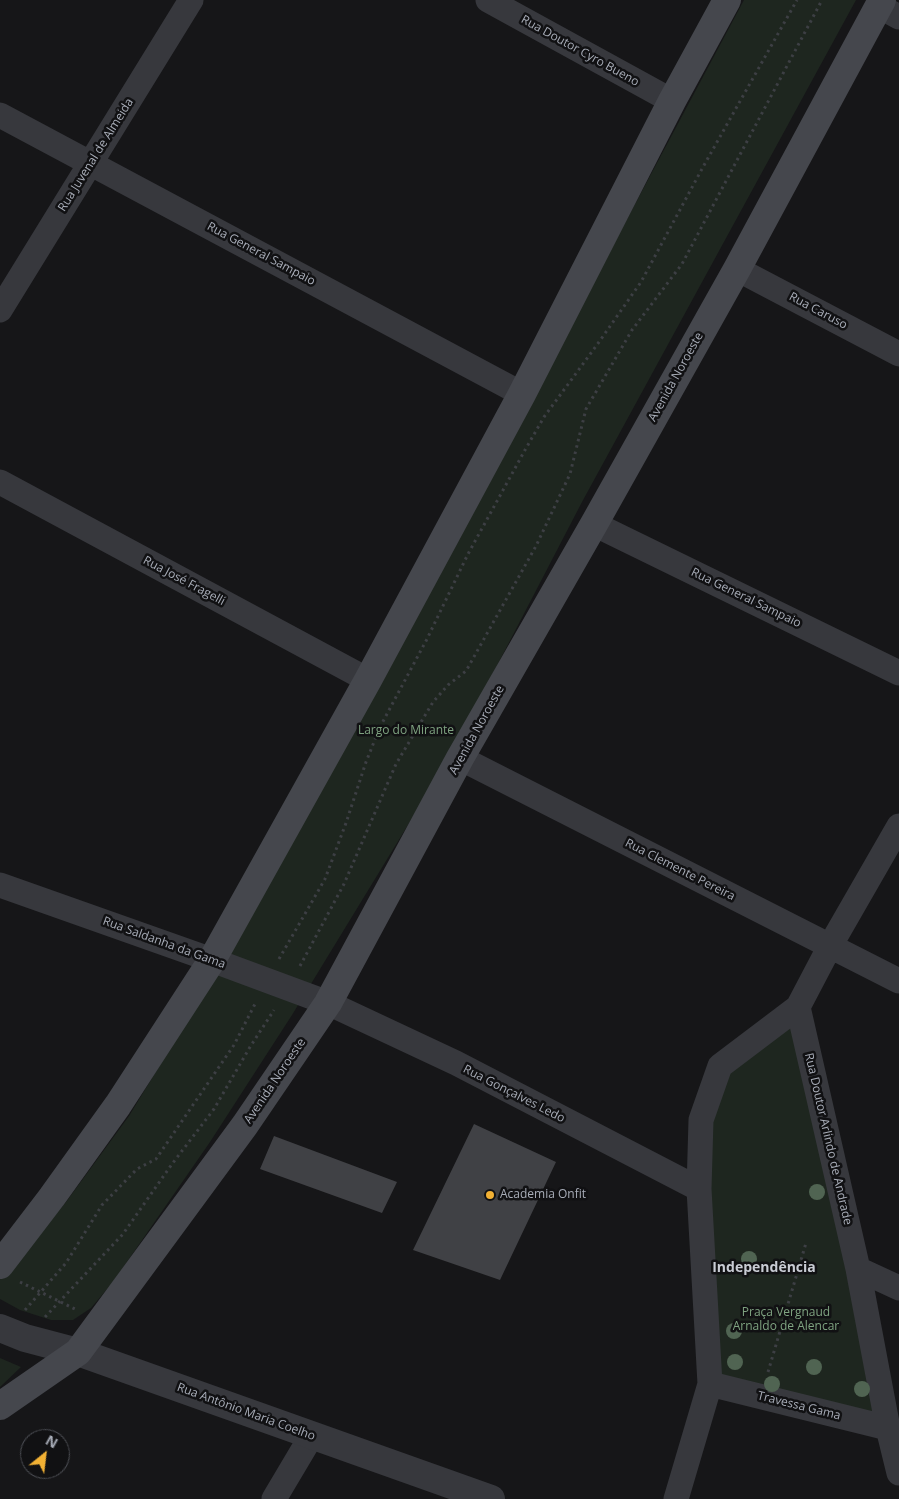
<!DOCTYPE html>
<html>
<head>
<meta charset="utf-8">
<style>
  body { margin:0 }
  #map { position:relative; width:899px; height:1499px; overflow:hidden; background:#161618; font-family:"Open Sans",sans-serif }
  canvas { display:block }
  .north { position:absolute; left:20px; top:1429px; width:50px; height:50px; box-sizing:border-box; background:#111113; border:1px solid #4d4f55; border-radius:50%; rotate:29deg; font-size:14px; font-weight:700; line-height:20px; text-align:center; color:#a8adb8 }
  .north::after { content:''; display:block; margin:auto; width:18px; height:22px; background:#f2b134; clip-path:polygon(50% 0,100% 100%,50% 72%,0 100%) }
</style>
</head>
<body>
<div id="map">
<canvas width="899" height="1499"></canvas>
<div class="north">N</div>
</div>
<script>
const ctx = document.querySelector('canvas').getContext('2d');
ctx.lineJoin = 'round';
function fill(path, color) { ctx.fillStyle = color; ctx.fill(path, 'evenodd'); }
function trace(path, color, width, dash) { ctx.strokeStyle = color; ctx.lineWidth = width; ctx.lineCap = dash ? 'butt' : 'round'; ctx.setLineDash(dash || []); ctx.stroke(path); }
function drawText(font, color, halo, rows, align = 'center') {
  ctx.font = font + ' "Open Sans",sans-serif'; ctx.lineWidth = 5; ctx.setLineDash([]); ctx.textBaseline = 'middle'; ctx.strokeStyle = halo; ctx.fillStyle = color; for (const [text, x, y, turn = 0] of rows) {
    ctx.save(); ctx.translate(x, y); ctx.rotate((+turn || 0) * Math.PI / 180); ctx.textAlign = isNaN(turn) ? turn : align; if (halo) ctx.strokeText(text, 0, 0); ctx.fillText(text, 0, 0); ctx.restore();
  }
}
fill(new Path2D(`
  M744 0H856L582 502 450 756 292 1015 210 1142 113 1282 91 1308 73 1320H51L20 1310 0 1299V1279L17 1261 66 1202 129 1116 235 941 532 397Z
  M798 1007 888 1428 710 1384 699 1189 720 1066Z
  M0 1358 21 1367 0 1387Z`), '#1e261f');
fill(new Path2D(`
  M474 1124 556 1162 500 1280 413 1250Z
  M274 1136 397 1182 382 1213 260 1169Z`), '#404145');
trace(new Path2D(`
  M279 959 325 879 346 823 366 762 380 727 427 639 468 554 525 450 544 417 599 342 641 282 703 167 797 0
  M300 966 344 884 396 764 433 702 448 685 466 671 536 546 570 474 586 409 632 330 682 264 822 0
  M20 1282 77 1310
  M25 1310 66 1263 102 1205 137 1169 156 1159 234 1045 256 1002
  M45 1317 123 1234 172 1164 214 1109 250 1047 274 1010
  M768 1372 806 1243`), '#3d3f44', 3, [2.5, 4]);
trace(new Path2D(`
  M488 0 672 101
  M879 6 899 17
  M0 115 522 394
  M737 269 899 354
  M0 310 191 0
  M0 482 368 680
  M594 524 899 673
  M460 758 899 981
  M899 826 830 946 798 1007 858 1269 888 1428 899 1473
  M0 885 212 960 328 1003 456 1063 699 1189
  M858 1269 899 1288
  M710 1384 888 1428
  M274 1499 312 1435
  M676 1499 710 1384 699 1189 701 1120 720 1066 798 1007`), '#37383d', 25);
trace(new Path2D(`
  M0 1328 25 1338 78 1352 491 1499`), '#37383d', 28);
trace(new Path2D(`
  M0 1265 52 1197 118 1105 212 960 368 680 522 394 672 101 727 0
  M0 1406 78 1352 245 1125 328 1003 460 758 594 524 737 269 882 0`), '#45474d', 28);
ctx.fillStyle = '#506452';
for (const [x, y] of [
  [817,1192],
  [749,1259],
  [734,1331],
  [735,1362],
  [814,1367],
  [772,1384],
  [862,1389]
]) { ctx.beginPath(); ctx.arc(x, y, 8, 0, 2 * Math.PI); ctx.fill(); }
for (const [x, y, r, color] of [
  [490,1195,5,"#f2b134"]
]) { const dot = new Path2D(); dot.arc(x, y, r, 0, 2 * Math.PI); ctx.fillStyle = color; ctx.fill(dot); trace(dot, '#111113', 2); }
drawText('12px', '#a8adb8', '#111113', [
  ["Rua Doutor Cyro Bueno",580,51,29],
  ["Rua Juvenal de Almeida",96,155,-58],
  ["Rua General Sampaio",261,254,28],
  ["Rua Caruso",818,311,28],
  ["Avenida Noroeste",676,377,-61],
  ["Rua José Fragelli",184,581,28],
  ["Rua General Sampaio",746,598,26],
  ["Avenida Noroeste",477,730,-61],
  ["Rua Clemente Pereira",680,870,27],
  ["Rua Saldanha da Gama",164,943,20],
  ["Avenida Noroeste",275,1081,-56],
  ["Rua Gonçalves Ledo",514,1094,27],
  ["Rua Doutor Arlindo de Andrade",828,1139,77],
  ["Travessa Gama",799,1406,14],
  ["Rua Antônio Maria Coelho",246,1412,20]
]);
drawText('12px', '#7fa381', '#111113', [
  ["Largo do Mirante",406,731],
  ["Praça Vergnaud",786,1313],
  ["Arnaldo de Alencar",786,1327]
]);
drawText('12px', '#a8adb8', '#111113', [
  ["Academia Onfit",500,1195]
], 'left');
drawText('bold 14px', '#c9ccd4', '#111113', [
  ["Independência",764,1268]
]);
</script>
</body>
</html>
